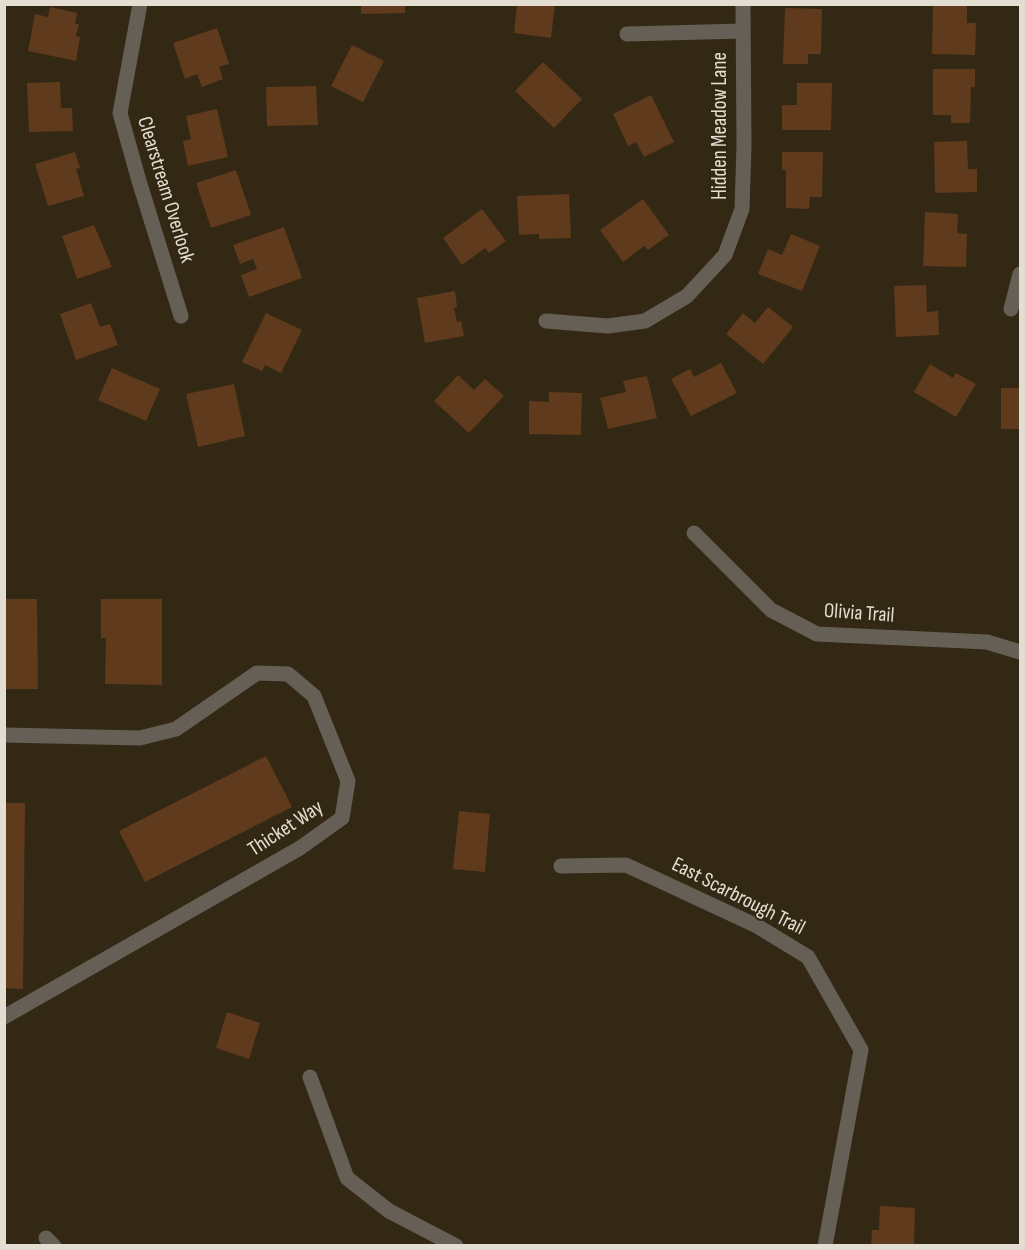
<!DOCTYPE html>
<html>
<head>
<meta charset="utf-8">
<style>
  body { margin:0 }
  #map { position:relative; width:1025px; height:1250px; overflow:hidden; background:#332814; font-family:"Sofia Sans Condensed",sans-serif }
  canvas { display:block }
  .frame { position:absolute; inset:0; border:6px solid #e4ddd1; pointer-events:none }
</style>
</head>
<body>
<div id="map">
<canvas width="1025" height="1250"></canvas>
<div class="frame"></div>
</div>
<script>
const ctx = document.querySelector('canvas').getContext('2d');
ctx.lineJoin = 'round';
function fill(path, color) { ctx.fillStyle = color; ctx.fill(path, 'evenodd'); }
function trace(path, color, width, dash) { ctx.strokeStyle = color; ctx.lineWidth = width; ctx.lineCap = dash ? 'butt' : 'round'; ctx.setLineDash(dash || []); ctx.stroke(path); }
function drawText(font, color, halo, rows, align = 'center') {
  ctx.font = font + ' "Sofia Sans Condensed",sans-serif'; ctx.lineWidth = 4.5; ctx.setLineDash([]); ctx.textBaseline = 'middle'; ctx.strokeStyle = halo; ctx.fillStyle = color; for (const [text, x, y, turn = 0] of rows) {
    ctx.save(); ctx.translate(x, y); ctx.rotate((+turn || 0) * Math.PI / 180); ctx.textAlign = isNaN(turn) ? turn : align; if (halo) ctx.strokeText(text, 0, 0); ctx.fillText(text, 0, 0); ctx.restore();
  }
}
fill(new Path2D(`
  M517 4H555L551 38 514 33Z
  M933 4H967V23H976L975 55 932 54Z
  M361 5H405V13L361 14Z
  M50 7 77 13 75 24H79L76 36 80 37 76 61 28 51 35 14 48 17Z
  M785 8 822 9 821 54H808V64H783Z
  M217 28 229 64 219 67 223 79 202 87 197 74 185 79 173 43Z
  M352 45 384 61 363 102 331 86Z
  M543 62 582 99 554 128 515 91Z
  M933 69H975V87H971L970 123H951V115H933Z
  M60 82 61 108H72L73 131 29 132 27 83Z
  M797 83H832L831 130H782V105H797Z
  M316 86 318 125 267 126 266 87Z
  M651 95 674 142 644 157 636 142 628 146 613 114Z
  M217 109 228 157 188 166 183 141 191 139 186 116Z
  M967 141 968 169H977V192L935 193 934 142Z
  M75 152 80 168 76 169 84 196 48 206 35 164Z
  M782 152H823L822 197H810L809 209 786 208V170H782Z
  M236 170 251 215 211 228 196 183Z
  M569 194 571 238 539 239V234L519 235 517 196Z
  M643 199 669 235 648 250 644 246 623 262 600 230Z
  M482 209 506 241 489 253 485 248 462 265 443 238Z
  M925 212 958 214 957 233 967 234 966 267 923 266Z
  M94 225 112 267 77 279 62 236Z
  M284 227 302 278 249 297 241 275 257 269 253 259 240 264 233 245Z
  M791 234 820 246 802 291 758 274 768 249 782 255Z
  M926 285 927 312 938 311 939 335 896 337 894 286Z
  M455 291 457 307 454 308 457 322 461 321 464 336 425 343 417 298Z
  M91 303 100 327 110 324 118 345 76 360 60 314Z
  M768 307 793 327 763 364 726 334 743 313 755 323Z
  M266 313 302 330 281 373 265 365 262 371 242 362Z
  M721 363 737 393 691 416 671 379 690 369 694 377Z
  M930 364 953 378 956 373 976 384 956 417 914 392Z
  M112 368 160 389 146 421 98 400Z
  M458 375 474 390 485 379 504 396 469 433 434 401Z
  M647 376 657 418 608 429 600 398 626 392 623 381Z
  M234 384 245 436 198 447 186 394Z
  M1001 388H1020V429H1001Z
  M549 392 582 393 581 435 529 434V401L549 402Z
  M4 599H37L38 689H4Z
  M101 599H162V685L105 684 106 638H101Z
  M266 756 292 807 145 882 119 831Z
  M4 803H25L23 989 4 988Z
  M459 811 490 814 485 872 453 869Z
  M227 1012 260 1023 249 1059 216 1048Z
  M880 1206 915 1208 914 1246H871L872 1230H879Z`), '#603a1c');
trace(new Path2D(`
  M140 4 120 113 139 181 181 316
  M627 34 743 31
  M1011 309 1020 274
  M546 321 608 326 645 321 687 296 725 255 742 209 744 146 743 4
  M694 533 771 610 817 634 987 642 1020 652
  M4 735 140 738 176 729 257 673 288 674 314 696 348 781 342 818 300 848 4 1017
  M561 866 626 865 757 926 808 957 861 1050 825 1246
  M310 1077 347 1178 389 1211 456 1246
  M46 1238 54 1246`), '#655f56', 15);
drawText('21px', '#e4ddd1', '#332814', [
  ["Hidden Meadow Lane",721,126,-90],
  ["Clearstream Overlook",165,190,73],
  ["Olivia Trail",859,614,4],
  ["Thicket Way",286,829,-33],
  ["East Scarbrough Trail",738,897,27]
]);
</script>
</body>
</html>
